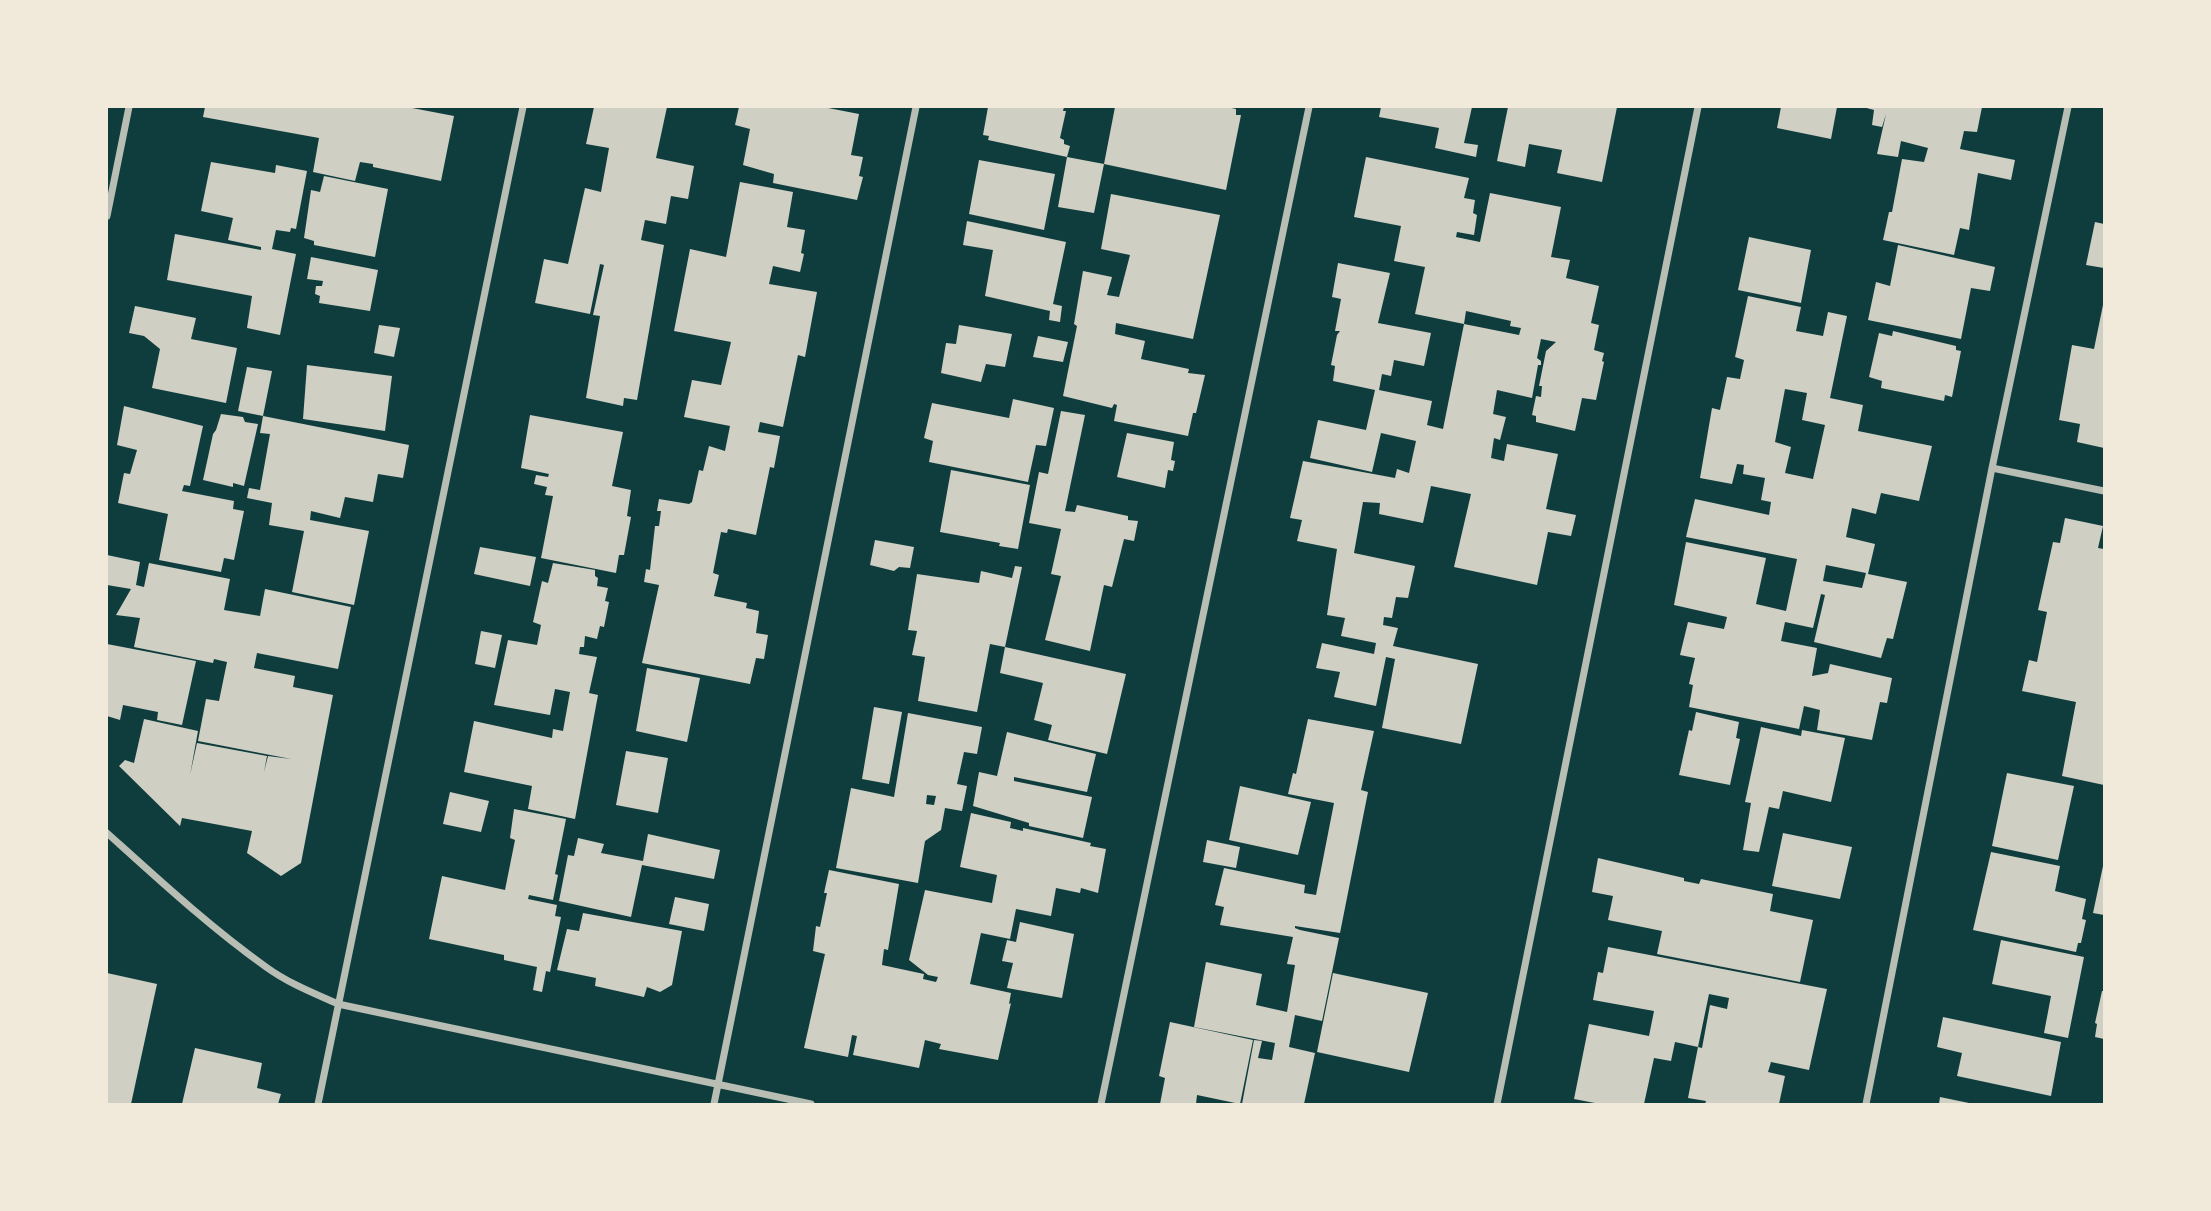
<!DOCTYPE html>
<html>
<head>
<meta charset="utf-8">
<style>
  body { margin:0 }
  #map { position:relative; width:2211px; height:1211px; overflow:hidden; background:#0f3d3e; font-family:"PT Sans Narrow",sans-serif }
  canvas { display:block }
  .frame { position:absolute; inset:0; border:108px solid #f1e9da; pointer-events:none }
</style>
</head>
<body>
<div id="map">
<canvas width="2211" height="1211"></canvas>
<div class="frame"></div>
</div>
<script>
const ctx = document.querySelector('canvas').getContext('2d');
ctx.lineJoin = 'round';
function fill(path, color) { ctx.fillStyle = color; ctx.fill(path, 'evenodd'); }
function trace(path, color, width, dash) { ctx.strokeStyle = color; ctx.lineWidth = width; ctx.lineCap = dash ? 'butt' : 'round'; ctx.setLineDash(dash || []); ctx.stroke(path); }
fill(new Path2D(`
  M205 107H407L454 116 441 181 373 167V164L360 162 355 181 313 172 319 138 203 117Z
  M594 107H667L656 158 694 166 688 199 671 196 666 224 645 220 641 240 664 245 637 400 624 398 623 406 586 398 600 316 593 315 604 265 600 264 590 314 535 303 544 259 568 264 585 188 601 192 609 148 586 144Z
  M739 107H823L859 114 851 155 863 157 859 176 863 177 857 200 773 183 774 174 743 165 750 129 735 125Z
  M988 107H1064L1063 111H1066L1060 138 1064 140V144L1070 146 1067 157 988 140 989 136 983 135Z
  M1115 107H1227L1236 109V115H1241L1226 190 1104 164Z
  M1381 107H1472L1464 143 1478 145 1476 157 1435 148 1439 128 1379 117Z
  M1508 107H1617L1602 182 1557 173 1562 150 1529 144 1525 167 1497 161Z
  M1781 107H1837L1831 139 1777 128Z
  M1863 107H1982L1977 132 1964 131 1960 149 2015 160 2011 180 1978 173 1969 230 1960 228 1954 255 1883 240 1889 212H1892L1902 159 1924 162 1928 148 1901 141 1898 157 1877 154 1886 114 1882 127 1872 125 1874 110Z
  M1067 157 1104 164 1094 213 1058 207Z
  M1366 157 1469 178 1464 198 1475 200 1473 213 1477 215 1474 235 1457 232 1456 237 1480 242 1490 193 1561 207 1551 257 1570 260 1566 278 1599 286 1591 323 1599 325 1594 350 1604 353 1602 361 1604 362 1596 400 1582 398 1575 431 1536 422V416L1532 415 1536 396 1541 397 1542 386H1539L1546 351 1556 342 1541 339 1537 358 1541 361V365H1538L1532 398 1497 390 1493 414 1506 417 1500 440 1494 438 1491 458 1504 461 1507 444 1558 454 1546 509 1576 515 1571 536 1548 532 1537 585 1454 567 1471 494 1431 486 1423 523 1379 514 1380 503 1363 502 1354 553 1415 566 1408 598 1396 597 1392 618 1384 617 1383 625 1398 628 1393 646 1478 664 1461 744 1382 728 1395 659 1386 657 1376 706 1334 697 1340 672 1316 668 1322 643 1374 654 1376 643 1341 636 1345 618 1327 615 1337 549 1297 541 1302 520 1290 518 1303 461 1395 478 1397 469 1409 473 1416 441 1381 433 1372 472 1310 458 1318 420 1366 430 1375 390 1333 381 1335 366 1331 365 1337 335 1340 331H1335L1341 299 1332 297 1338 263 1390 273 1378 323 1431 333 1424 366 1394 360 1391 376 1382 374 1379 390 1432 401 1427 425 1443 429 1464 324 1519 335 1521 328 1510 326 1511 321 1466 311 1464 324 1415 314 1425 267 1394 261 1401 226 1354 217Z
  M979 160 1055 174 1044 230 969 214Z
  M211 162 275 173 276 165 307 171 296 229 291 228 290 232 276 230 272 249 296 254 280 335 247 328 252 296 167 280 175 234 261 250V247L228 240 233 218 201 211Z
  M324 176 388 189 375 257 314 245V241L304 238 311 190 320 192Z
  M740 182 793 192 787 227 805 230 801 253 804 254 800 272 773 266 769 284 817 292 805 357 798 355 783 427 760 422 758 432 780 436 774 468 770 467 756 535 728 529 727 533 721 532 713 573 719 575 714 596 747 603 746 608 759 611 756 633 768 635 764 659 756 658 750 684 642 663 659 585 644 582 646 569 650 570 655 526H659L661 511H657L659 499 689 504 692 502 699 470 703 471 709 446 725 451 730 426 684 417 692 380 721 385 731 342 674 331 690 249 726 257Z
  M1111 194 1220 215 1193 339 1116 323 1115 334 1145 341 1141 359 1189 369 1188 373 1205 375 1196 413H1193L1188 436 1114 421 1117 405 1114 404 1112 408 1063 396 1077 326 1074 324 1083 271 1112 277 1107 295 1119 297 1130 255 1101 249Z
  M967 221 1066 242 1053 304 1062 306 1060 322 1049 320 1050 311 985 296 993 250 963 245Z
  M2095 222 2104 224V268L2086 265Z
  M1749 237 1811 250 1801 303 1738 290Z
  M1898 245 1995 267 1990 291 1971 288 1961 339 1868 320 1876 282 1890 286Z
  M311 257 378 270 370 311 319 303 320 296 315 294 316 286H322L323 281 307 279Z
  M1748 296 1801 307 1796 331 1823 336 1828 312 1847 316 1830 398 1863 405 1858 431 1932 446 1919 501 1881 493 1876 514 1852 508 1846 537 1875 544 1868 574 1907 582 1893 639 1887 638 1881 658 1814 642 1825 595 1821 594 1813 628 1785 622 1781 641 1817 648 1812 676 1828 673 1830 664 1892 678 1887 703 1880 702 1872 740 1817 730 1820 710 1804 706 1799 729 1689 707 1693 685 1689 684 1695 658 1680 655 1688 622 1724 629 1727 617 1674 605 1686 542 1766 558 1756 604 1786 611 1797 559 1686 537 1695 499 1769 515 1771 502 1761 500 1765 478 1743 474 1744 465 1737 464 1732 484 1700 478 1712 408 1720 410 1727 377 1740 379 1744 360 1735 357ZM1785 389 1807 393 1802 420 1825 425 1813 479 1785 473 1791 447 1775 442ZM1826 565 1866 573 1862 588 1823 581Z
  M2103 305H2104V448L2077 442 2080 424 2059 420 2072 345 2094 349Z
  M135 306 196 318 191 339 237 348 226 403 152 388 160 349 144 336 129 333Z
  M379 325 400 328 394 357 374 353Z
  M959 325 1012 334 1005 367 986 364 981 382 941 373 946 343 956 344Z
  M1893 331 1956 346V350L1961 351 1952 397 1945 395 1944 401 1881 388 1882 381 1869 377 1879 333 1892 336Z
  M1038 336 1068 342 1063 362 1033 357Z
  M307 365 392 376 385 431 303 419Z
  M247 367 272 371 263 416 409 445 403 478 378 474 373 502 345 497 340 518 311 511 310 520 369 531 354 605 292 592 304 531 269 525 272 503 247 498 249 488 260 490 270 434 260 433 263 416 238 411Z
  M1013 399 1054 408 1046 446 1036 445 1028 482 929 462 933 441 924 438 932 403 1009 418Z
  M124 406 203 426 190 486 184 485 182 491 234 501 233 509 244 511 234 560 224 558 221 572 159 560 168 514 118 503 124 473 130 474 137 450 117 445Z
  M1061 411 1085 415 1065 511 1075 512 1077 505 1128 516V520L1138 521 1134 541 1124 539 1112 587 1104 585 1090 651 1045 640 1061 576 1051 574 1061 529 1029 523 1039 472 1048 474Z
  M221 414 243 417 245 422 258 424 244 486 233 483V487L203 480 213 434 216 430Z
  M530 415 623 432 612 486 631 490 627 516 631 517 624 555H619L616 573 541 558 553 496 545 495 547 487 534 484 536 475 548 477 549 474 521 468Z
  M1127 433 1174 442 1171 460 1175 461 1173 471 1168 470 1165 488 1117 477Z
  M951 470 1030 485 1018 549 999 546 1000 543 940 532Z
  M2065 518 2103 526 2098 548 2104 549V785L2062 776 2076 702 2022 691 2029 660 2037 662 2047 612 2038 610 2053 542 2060 543Z
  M875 540 914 547 910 568 899 567 894 571 870 565Z
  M480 547 536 557 530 586 474 574Z
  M107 555 140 562 136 585 144 587 149 563 230 579 224 610 260 616 265 589 351 607 338 669 257 653 254 668 295 676 293 687 333 695 301 863 281 876 247 853 252 831 182 818 180 826 119 766 125 760 134 763 144 719 198 731 190 775 197 743 267 756 264 772 268 756 291 759 198 741 206 699 219 701 227 662 214 659 213 663 134 647 140 618 116 615 131 589 107 585Z
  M553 563 595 570V576L598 578 597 586 608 588 605 601 609 602 604 627 600 626 597 639 585 636 584 647H580L579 654 597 657 589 693 598 695 575 819 528 809 532 786 464 772 474 721 552 738 553 729 563 731 570 692 555 689 550 715 494 705 508 640 537 645 541 625 533 622 542 581 548 583Z
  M1015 566 1022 567 1005 647 990 644 977 712 918 701 925 657 912 655 917 631 908 630 917 574 979 583 981 571 1012 578Z
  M481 631 502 635 495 668 475 664Z
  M107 644 196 661 182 725 157 720 158 712 123 705 120 720 107 716Z
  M1005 647 1126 674 1107 754 1048 740 1052 725 1034 720 1043 683 1000 673Z
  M647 668 700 678 687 742 636 731Z
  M874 707 902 712 889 784 862 779Z
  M1696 712 1739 722 1736 738 1740 739 1730 785 1679 775 1689 730 1692 731Z
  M908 713 982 727 977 754 964 752 957 784 967 786 962 811 945 808 941 830 925 841 918 883 836 868 851 788 894 797ZM927 795 936 796 934 805 926 804Z
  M1308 719 1374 731 1361 790 1368 792 1340 933 1295 926V928L1300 930 1339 938 1322 1021 1295 1015 1289 1047 1315 1053 1304 1104H1242L1254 1040 1262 1041 1258 1058 1272 1060 1275 1043 1194 1027 1206 962 1262 974 1256 1005 1287 1012 1295 965 1287 964 1293 937 1220 925 1224 907 1215 905 1224 868 1305 885 1304 893 1316 895 1334 803 1288 794 1293 773 1296 774Z
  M1761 727 1801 736 1802 730 1845 738 1831 802 1783 791 1779 809 1769 807 1759 852 1743 850 1751 803 1745 802Z
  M1007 732 1096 754 1087 792 1014 777V781L1092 797 1083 838 1029 826V823L973 806 979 772 997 776Z
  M626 751 668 758 658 813 616 805Z
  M2007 773 2074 786 2058 860 1992 846Z
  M1240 786 1311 802 1298 855 1229 840Z
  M450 792 489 801 481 832 443 824Z
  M514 809 566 819 555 874 558 875 553 900 529 895 528 899 557 905 555 916 561 917 550 972 546 971 542 992 533 990 537 967 504 960V955L429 939 442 876 505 890 515 840 510 838Z
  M971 813 1011 822 1010 828 1023 831V828L1091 843 1090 846 1106 849 1098 893 1081 888 1080 893 1056 888 1051 916 1016 909 1010 939 981 933 970 984 1011 993 1009 1004 1011 1003 998 1060 939 1049 941 1044 925 1040 919 1068 853 1055 857 1036 852 1035 848 1057 804 1048 825 954 813 951 816 926 820 927 827 893H824L829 870 899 884 888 950 884 949 882 965 924 974 923 979 936 982 938 977 928 975 909 960 925 890 992 903 997 875 960 867Z
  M1783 833 1852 847 1840 899 1772 886Z
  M648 834 720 850 714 879 642 865 631 917 559 901 568 855 574 856 578 838 604 844 601 853 643 861Z
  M1207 840 1240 847 1236 868 1203 862Z
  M1991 852 2060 866 2055 891 2086 899 2082 919 2086 920 2081 943H2078L2076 952 1973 930Z
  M1598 858 1684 878V881L1699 884 1701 879 1773 894 1770 911 1813 920 1800 982 1657 954 1662 931 1608 920 1613 896 1592 892Z
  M2103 866 2104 867V915L2093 913Z
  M675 897 709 904 704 931 669 924Z
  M583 913 682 931 672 985 660 992 647 987 644 997 595 986 596 978 557 970 567 929 579 931Z
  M1020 922 1074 934 1062 998 1007 988 1013 963 1002 961 1007 940 1016 942Z
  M2001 940 2084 957 2068 1038 2044 1033 2051 996 1992 984Z
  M1608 947 1827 989 1809 1070 1771 1062 1768 1072 1785 1076 1779 1104H1705L1706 1101 1688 1098 1698 1047 1675 1042 1671 1061 1654 1058 1644 1104H1600L1574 1099 1589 1024 1649 1036 1654 1011 1593 1000 1598 972 1603 973ZM1709 994 1729 998 1727 1009 1710 1005 1702 1048 1698 1047Z
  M107 973 157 984 131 1104H107Z
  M1333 973 1428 993 1409 1072 1317 1052Z
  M2102 991H2104V1039L2095 1037 2097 1024 2095 1023Z
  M1943 1017 2061 1042 2051 1096 1957 1076 1962 1053 1937 1047Z
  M1170 1022 1253 1040 1240 1104 1197 1095 1196 1104H1160L1165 1078 1159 1076Z
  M195 1048 262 1063 257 1088 281 1094 278 1104H182Z
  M1940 1097 1969 1103V1104H1939Z`), '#cfcfc3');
trace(new Path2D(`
  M107 216 129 107
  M1992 468 2104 491
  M107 833C158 879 210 927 266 967 288 983 313 993 338 1004L811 1104
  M318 1104 523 107
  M714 1104 916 107
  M1101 1104 1309 107
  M1497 1104 1698 107
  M1866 1104 1992 468 2068 107`), '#b8beb3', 7);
</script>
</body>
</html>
